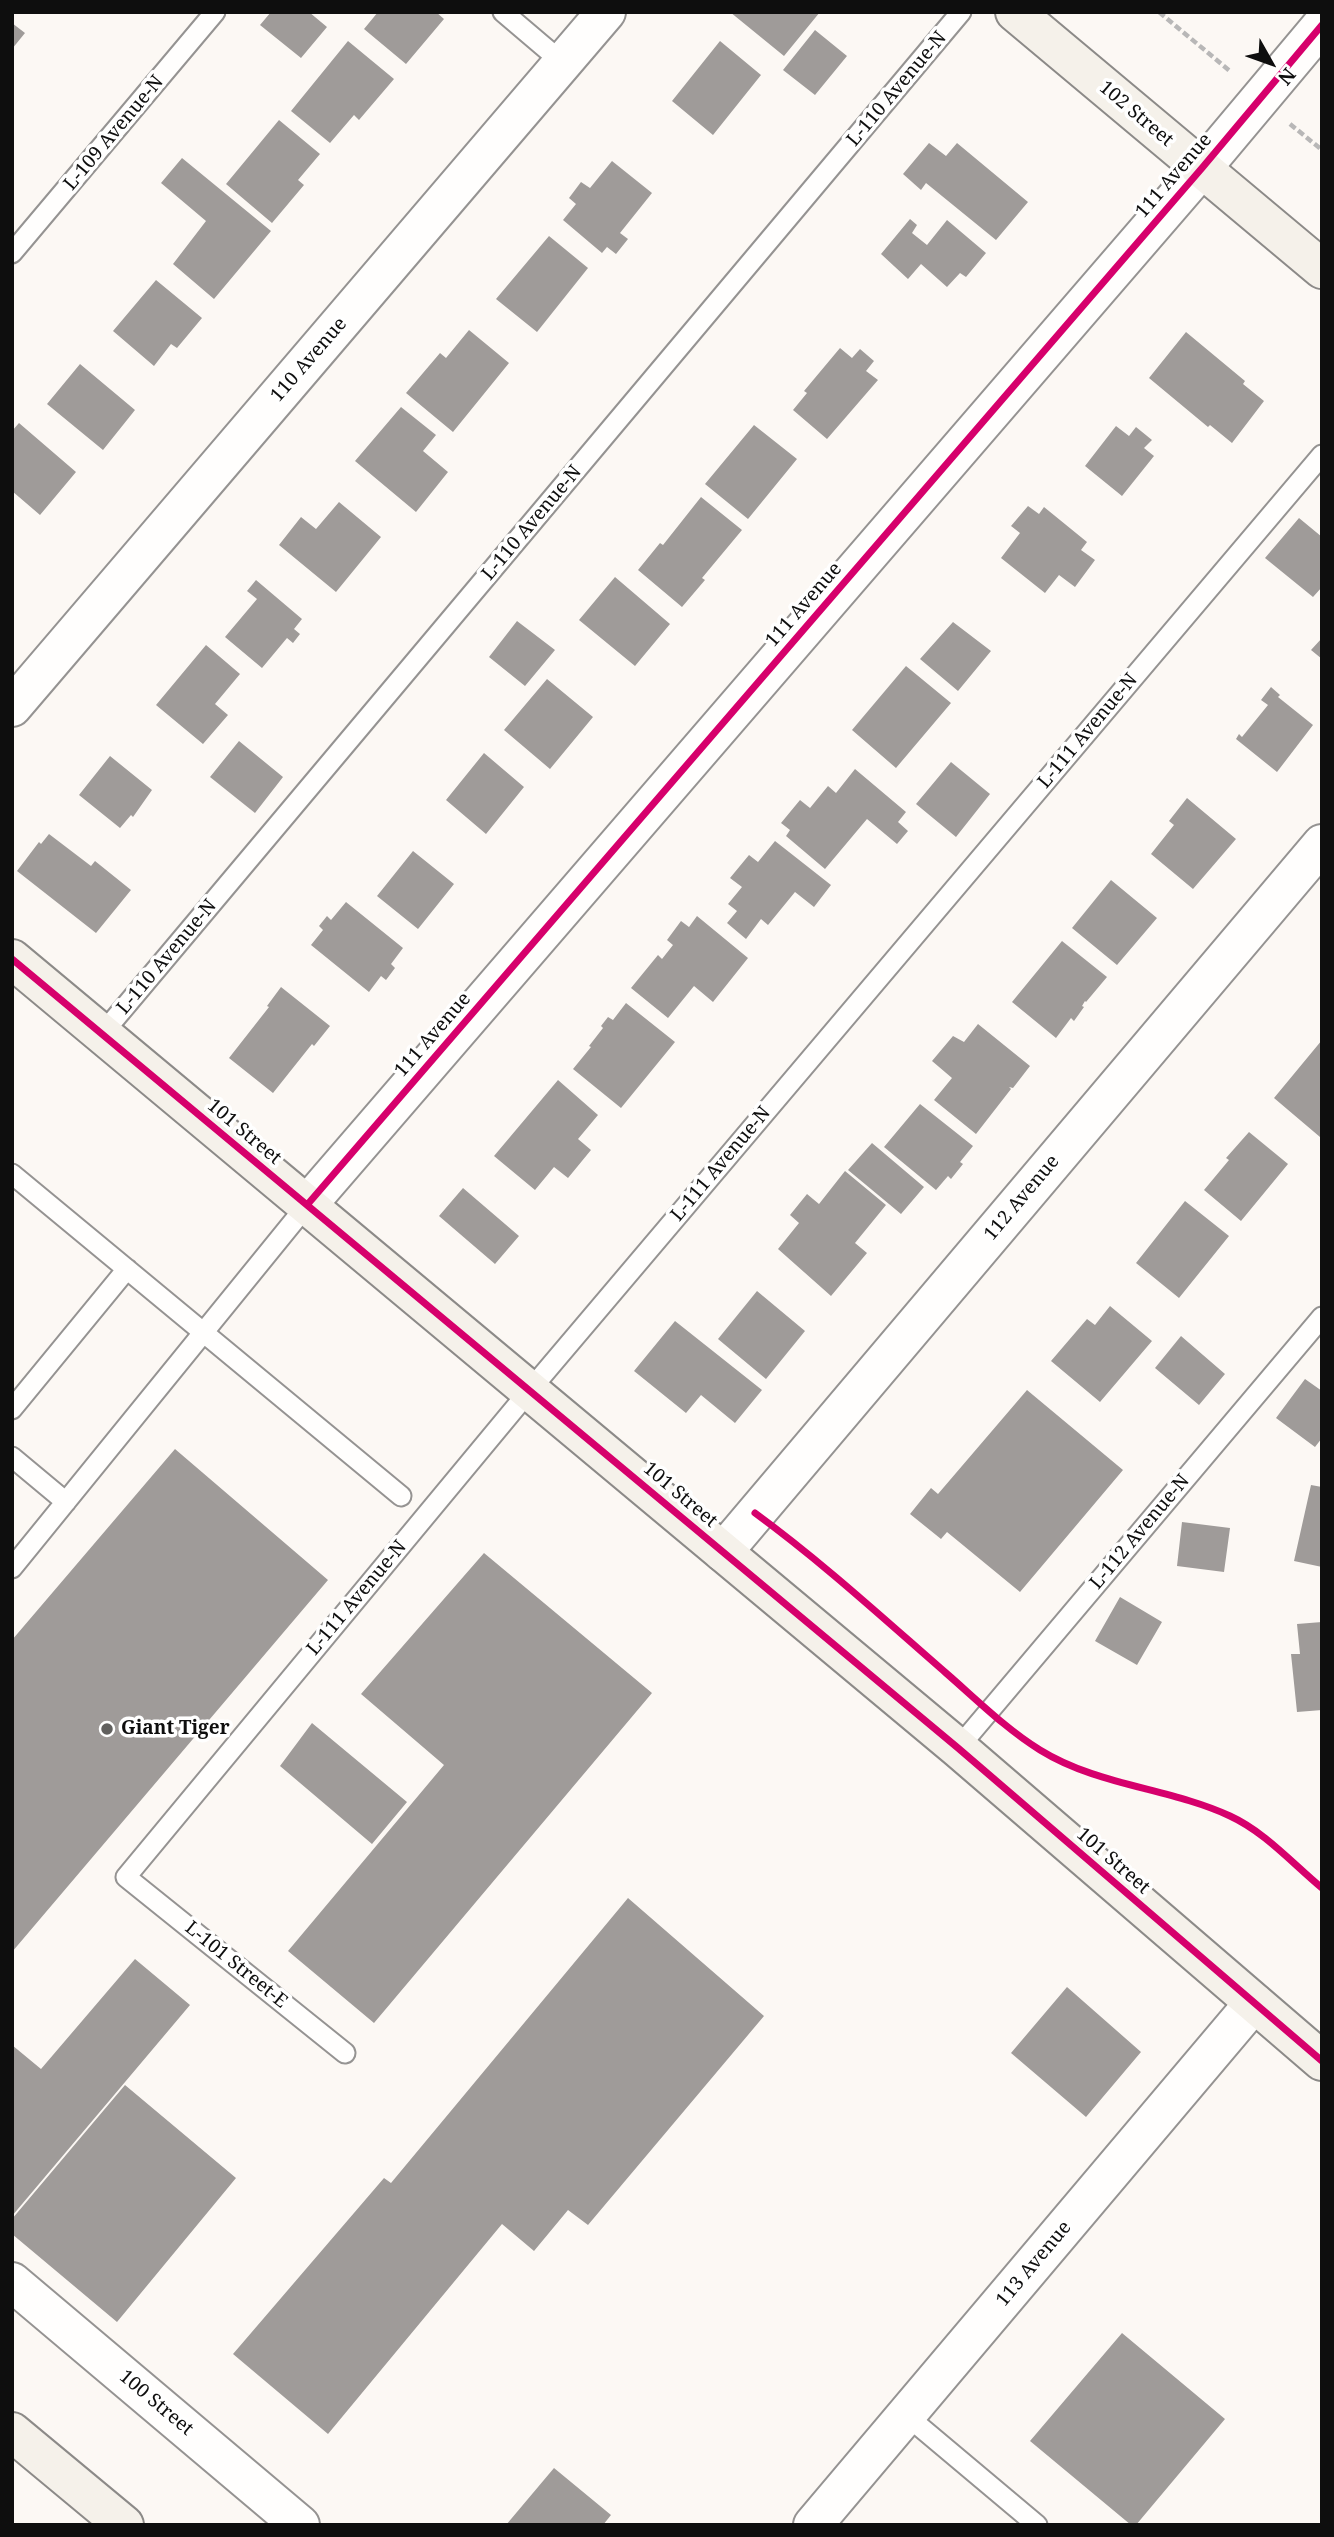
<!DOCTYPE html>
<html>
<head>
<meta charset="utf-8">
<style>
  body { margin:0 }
  #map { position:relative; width:1334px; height:2537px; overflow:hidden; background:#fcf8f4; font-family:"Noto Serif",serif }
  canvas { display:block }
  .frame { position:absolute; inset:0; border:14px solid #0e0e0e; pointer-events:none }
  .north { position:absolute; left:1236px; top:28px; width:70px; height:70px; -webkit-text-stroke:5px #fff; paint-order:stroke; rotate:130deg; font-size:19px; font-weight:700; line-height:28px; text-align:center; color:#0e0e0e }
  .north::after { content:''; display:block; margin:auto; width:24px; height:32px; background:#0e0e0e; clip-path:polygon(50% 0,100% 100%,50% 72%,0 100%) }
</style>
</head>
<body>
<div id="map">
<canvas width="1334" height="2537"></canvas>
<div class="frame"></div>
<div class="north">N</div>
</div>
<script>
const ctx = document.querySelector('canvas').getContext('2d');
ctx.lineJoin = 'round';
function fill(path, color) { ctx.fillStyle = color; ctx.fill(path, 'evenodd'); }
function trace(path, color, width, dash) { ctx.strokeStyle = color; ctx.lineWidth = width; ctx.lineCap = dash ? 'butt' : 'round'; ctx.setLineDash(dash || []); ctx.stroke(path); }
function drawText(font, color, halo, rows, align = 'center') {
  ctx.font = font + ' "Noto Serif",serif'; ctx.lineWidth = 7; ctx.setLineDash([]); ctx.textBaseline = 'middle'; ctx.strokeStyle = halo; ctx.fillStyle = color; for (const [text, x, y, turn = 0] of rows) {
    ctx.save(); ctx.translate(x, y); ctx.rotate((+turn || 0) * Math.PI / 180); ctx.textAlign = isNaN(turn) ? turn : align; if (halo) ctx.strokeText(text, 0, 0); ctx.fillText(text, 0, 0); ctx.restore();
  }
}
fill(new Path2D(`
  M271 12H309L327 27 301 58 260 25Z
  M378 12H436L444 19 406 64 364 29Z
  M730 12H820L784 56Z
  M12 23 25 33 12 49Z
  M815 30 847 56 815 95 783 70Z
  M348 41 394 79 359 120 354 115 330 143 291 111Z
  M720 41 761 75 713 135 672 101Z
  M279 120 320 154 298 180 304 185 272 223 226 184Z
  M929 143 946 156 957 143 1028 202 996 240 926 183 921 190 903 174Z
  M182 158 271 231 214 299 173 264 206 221 161 183Z
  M612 161 652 193 620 233 628 239 616 254 607 247 602 253 563 220 576 204 569 198 581 182 590 188Z
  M910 219 917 225 912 233 927 245 947 220 986 253 966 277 960 273 947 287 921 264 908 279 881 254Z
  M549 236 588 268 537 332 496 299Z
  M156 280 202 318 177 348 171 344 154 366 113 331Z
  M469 330 509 363 453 432 406 393 440 353 446 358Z
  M1186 332 1245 381 1243 384 1264 401 1232 443 1210 425 1208 427 1149 378Z
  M840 348 852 358 860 349 874 361 866 371 878 380 827 439 793 410 807 393 804 391Z
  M80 364 135 410 103 450 47 404Z
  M401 407 436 435 423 451 448 472 416 512 355 461Z
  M19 423 76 472 40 515 12 491V431Z
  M754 425 797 459 748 519 705 484Z
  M1116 426 1129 436 1136 427 1152 440 1144 448 1154 456 1122 496 1085 466Z
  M701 497 742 530 702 578 705 580 682 607 638 570 660 543 663 545Z
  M339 502 381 537 336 592 279 545 301 517 316 529Z
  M1028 506 1039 514 1044 507 1087 542 1081 550 1095 560 1075 587 1059 575 1045 593 1001 558 1020 533 1011 526Z
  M1299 518 1322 537V587L1313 597 1265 558Z
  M615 577 670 624 635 666 579 620Z
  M256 580 302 619 294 629 300 634 293 643 287 638 262 668 225 637 257 599 247 591Z
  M517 621 555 650 525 686 489 657Z
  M953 622 991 651 958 691 920 659Z
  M1322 638V659L1311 650Z
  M206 645 240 674 215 704 228 715 203 744 156 705Z
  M906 666 951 703 896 768 852 730Z
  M547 679 593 717 550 769 504 730Z
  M1271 687 1280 695 1278 697 1313 725 1277 772 1236 739 1239 734 1242 737 1268 705 1261 700Z
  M239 741 283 777 255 813 210 777Z
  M484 753 524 787 486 834 446 800Z
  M110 756 152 790 133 817 131 815 120 828 79 795Z
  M951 762 990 794 956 837 916 804Z
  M855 769 906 812 898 822 908 831 897 844 867 819 825 869 786 836 790 830 781 823 800 800 810 808 828 786 836 793Z
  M1187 798 1236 839 1193 889 1151 854 1174 825 1169 821Z
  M49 834 91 866 95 861 131 890 96 933 17 871 39 842 41 844Z
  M775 841 831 885 814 907 795 892 768 925 761 919 746 939 727 923 737 911 728 904 742 887 730 878 749 855 758 862Z
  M413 851 454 884 418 929 377 896Z
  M1111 880 1157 918 1117 965 1072 928Z
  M346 902 403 948 391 964 395 968 386 980 381 976 369 992 311 945 323 930 319 926 327 916 331 920Z
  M697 916 748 958 713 1002 694 986 668 1018 631 988 658 955 662 959 673 945 667 940 681 921 689 927Z
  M1062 941 1107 977 1086 1002 1085 1001 1082 1006 1084 1007 1074 1021 1071 1018 1056 1038 1012 1002Z
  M281 987 330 1026 314 1046 312 1044 273 1093 229 1058 269 1007 267 1006Z
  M626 1003 675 1042 621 1108 573 1069 591 1047 589 1046 603 1028 601 1026 608 1017 613 1020Z
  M978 1024 1030 1066 1013 1088 1009 1087 1011 1089 976 1134 934 1100 952 1078 932 1061 953 1036 964 1042Z
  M1322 1040V1135L1320 1137 1274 1098Z
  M558 1080 598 1115 578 1139 591 1150 568 1178 554 1167 535 1190 494 1156Z
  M920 1104 973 1146 960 1162 963 1164 951 1179 948 1176 936 1190 884 1147Z
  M1249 1132 1288 1164 1241 1221 1204 1190 1229 1160 1226 1158Z
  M872 1143 924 1187 901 1214 848 1170Z
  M845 1171 886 1205 855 1243 867 1253 831 1296 778 1249 799 1223 790 1215 807 1194 819 1204Z
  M463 1188 519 1236 495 1264 439 1216Z
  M1185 1201 1229 1236 1179 1298 1136 1263Z
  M757 1291 805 1331 766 1379 718 1339Z
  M1110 1306 1152 1341 1100 1402 1051 1361 1087 1319 1095 1325Z
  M675 1321 762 1390 735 1423 701 1395 686 1413 634 1371Z
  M1181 1336 1225 1374 1199 1405 1155 1368Z
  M1305 1379 1322 1391V1438L1315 1447 1276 1418Z
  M1027 1390 1123 1470 1020 1592 947 1532 941 1539 910 1514 931 1488 938 1494Z
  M175 1449 328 1580 12 1952V1640Z
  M1311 1485 1322 1487V1567L1294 1561Z
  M1182 1522 1230 1528 1224 1572 1177 1566Z
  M484 1553 652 1693 374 2023 288 1951 444 1765 361 1694Z
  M1120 1597 1162 1622 1137 1665 1095 1641Z
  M1322 1622V1710L1297 1712 1291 1654H1300L1297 1624Z
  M312 1723 407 1802 372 1844 280 1766Z
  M628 1898 764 2016 588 2225 568 2210 534 2251 502 2224 328 2434 233 2354 384 2178 391 2183Z
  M135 1959 190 2005 12 2216V2045L41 2069Z
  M1067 1987 1141 2052 1086 2117 1011 2053Z
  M125 2085 236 2178 117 2322 12 2234V2219Z
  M1122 2333 1225 2419 1136 2525H1131L1030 2441Z
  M554 2468 611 2515 603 2525H506Z`), '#9f9b99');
const lane = new Path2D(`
  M503 12 563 63
  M12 253 215 12
  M102 1034 961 12
  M12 1174 401 1496
  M12 1409 127 1269
  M12 1457 66 1502
  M12 1568 307 1205
  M958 1748 1322 1317
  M345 2053 126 1877 530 1390 1322 455
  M906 2415 1037 2525`);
const street = new Path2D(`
  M12 707 606 12
  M307 1205 1202 168 1322 25
  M723 1552 1322 844
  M12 2282 300 2525
  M813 2525 1254 2003`);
const secondary = new Path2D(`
  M1015 12 1322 269
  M12 959 958 1748 1322 2061
  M12 2432 124 2525`);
trace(lane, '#959392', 23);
trace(street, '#959392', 42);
trace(secondary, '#8c8a88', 42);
trace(new Path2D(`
  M1159 12 1231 72
  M1290 124 1322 150`), '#b8b7b7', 4.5, [7, 3.5]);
trace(lane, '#fffefd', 19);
trace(street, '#fffefd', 38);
trace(secondary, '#f5f1ea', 38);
trace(new Path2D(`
  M12 959 958 1748 1322 2061
  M307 1205 1202 168 1322 25
  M755 1513C822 1562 884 1619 946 1673 976 1699 1006 1729 1040 1750 1098 1786 1170 1788 1230 1816 1265 1832 1293 1864 1322 1888`), '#d6006c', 7);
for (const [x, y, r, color] of [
  [107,1729,7,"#61605e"]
]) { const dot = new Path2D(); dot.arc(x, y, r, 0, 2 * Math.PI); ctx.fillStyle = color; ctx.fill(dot); trace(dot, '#fff', 2.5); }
drawText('19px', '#0e0e0e', '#fff', [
  ["L-110 Avenue-N",897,89,-50],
  ["102 Street",1136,114,40],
  ["L-109 Avenue-N",114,133,-50],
  ["111 Avenue",1174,176,-49],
  ["110 Avenue",309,360,-49],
  ["L-110 Avenue-N",532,523,-50],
  ["111 Avenue",804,605,-49],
  ["L-111 Avenue-N",1088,731,-50],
  ["L-110 Avenue-N",167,957,-50],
  ["111 Avenue",433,1035,-49],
  ["101 Street",244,1132,40],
  ["L-111 Avenue-N",721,1164,-50],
  ["112 Avenue",1022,1198,-50],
  ["101 Street",680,1495,40],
  ["L-112 Avenue-N",1140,1532,-50],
  ["L-111 Avenue-N",357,1598,-50],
  ["101 Street",1113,1861,41],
  ["L-101 Street-E",236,1965,39],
  ["113 Avenue",1034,2264,-50],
  ["100 Street",156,2403,40]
]);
drawText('bold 19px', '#0e0e0e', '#fff', [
  ["Giant Tiger",121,1729]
], 'left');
</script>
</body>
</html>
